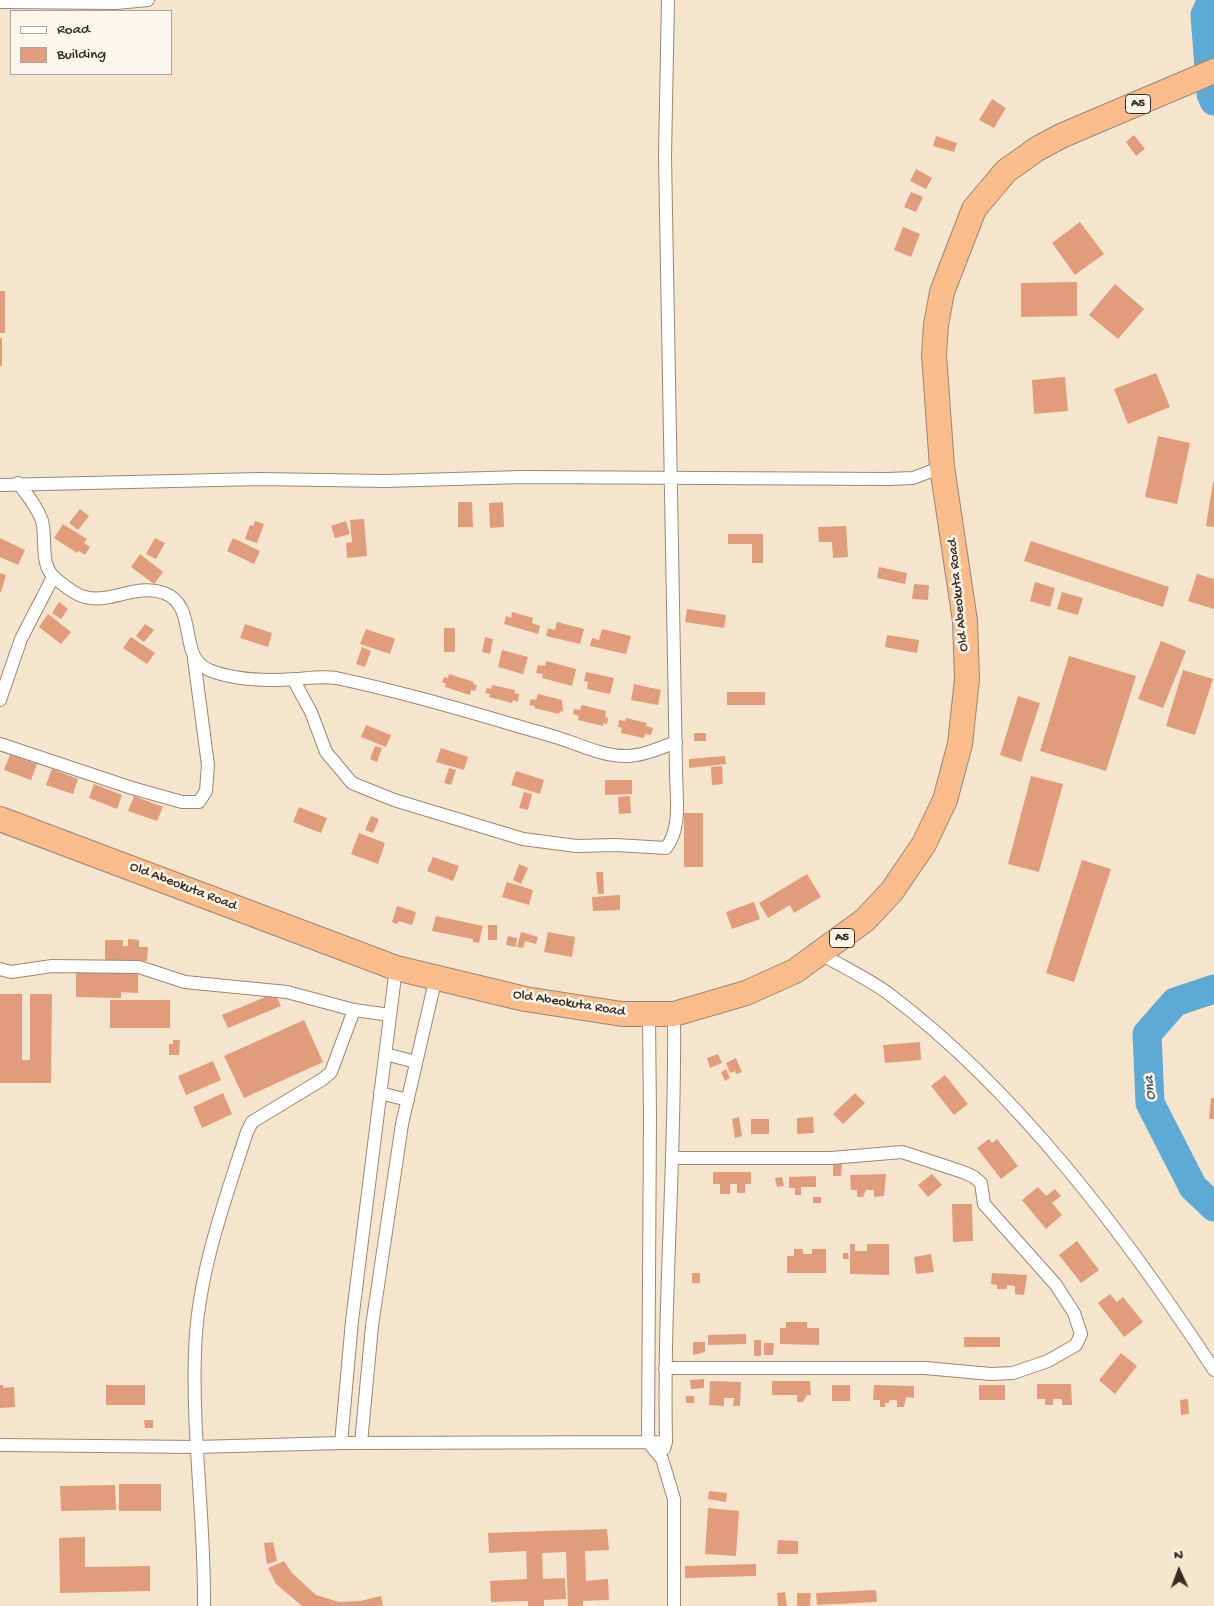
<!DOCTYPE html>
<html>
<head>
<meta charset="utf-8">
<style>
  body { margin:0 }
  #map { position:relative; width:1214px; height:1606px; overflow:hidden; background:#f5e5cd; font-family:"Gochi Hand",sans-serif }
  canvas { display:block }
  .legend { position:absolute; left:10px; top:10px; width:162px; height:65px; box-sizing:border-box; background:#fbf7ec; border:1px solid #aea59a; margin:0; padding:6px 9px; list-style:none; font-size:15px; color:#3b2a1e }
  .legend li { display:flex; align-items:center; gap:10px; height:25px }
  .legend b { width:25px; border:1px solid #aea59a }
  .north { position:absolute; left:1154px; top:1546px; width:50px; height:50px; -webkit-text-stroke:4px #fbf7ec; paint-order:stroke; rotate:358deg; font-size:14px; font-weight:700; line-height:20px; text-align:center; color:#3b2a1e }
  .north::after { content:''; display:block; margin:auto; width:18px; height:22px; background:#3b2a1e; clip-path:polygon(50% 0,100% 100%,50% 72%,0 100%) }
</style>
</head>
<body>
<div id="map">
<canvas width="1214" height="1606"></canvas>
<ul class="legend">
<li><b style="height:6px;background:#fff"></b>Road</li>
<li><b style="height:14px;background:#e19c7c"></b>Building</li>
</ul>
<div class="north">N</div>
</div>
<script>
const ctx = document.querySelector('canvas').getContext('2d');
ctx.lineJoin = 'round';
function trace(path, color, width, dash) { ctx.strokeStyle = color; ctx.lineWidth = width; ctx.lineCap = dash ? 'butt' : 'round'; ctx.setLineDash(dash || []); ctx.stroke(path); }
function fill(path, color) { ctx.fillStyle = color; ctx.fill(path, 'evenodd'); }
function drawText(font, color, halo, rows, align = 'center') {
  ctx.font = font + ' "Gochi Hand",sans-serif'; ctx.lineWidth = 5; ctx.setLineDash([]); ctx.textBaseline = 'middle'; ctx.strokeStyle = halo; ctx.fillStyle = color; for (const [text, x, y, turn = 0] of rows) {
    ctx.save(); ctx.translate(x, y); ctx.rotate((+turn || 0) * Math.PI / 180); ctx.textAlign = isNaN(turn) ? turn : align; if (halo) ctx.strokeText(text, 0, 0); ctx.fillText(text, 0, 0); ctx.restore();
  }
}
trace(new Path2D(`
  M1212 0 1205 15 1211 94 1214 101
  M1214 989 1175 1002 1147 1034 1150 1103 1193 1187 1214 1207`), '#5daad6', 29);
fill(new Path2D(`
  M992 99 1006 108 994 128 979 120Z
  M1134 135 1145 149 1136 156 1126 142Z
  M936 136 957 143 954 152 933 146Z
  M916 169 932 178 926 189 910 181Z
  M911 192 923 197 916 212 904 207Z
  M1080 222 1104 254 1075 275 1052 243Z
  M903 227 920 234 911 257 894 250Z
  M1077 282V316L1021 317V283Z
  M1115 284 1144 309 1118 339 1089 315Z
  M0 291H5V333H0Z
  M0 338H2V366H0Z
  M1156 373 1170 407 1128 424 1114 389Z
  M1065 377 1068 411 1034 414 1032 380Z
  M1158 436 1190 443 1177 504 1145 497Z
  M1213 482H1214V527L1206 526Z
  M458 502H472L473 527H458Z
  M503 502 504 527 490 528 489 503Z
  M80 509 89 516 78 530 69 523Z
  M364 519 367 556 347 558 346 543 352 542 350 520Z
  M255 521 264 524 257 543 245 539 250 525 253 526Z
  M346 521 350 534 335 538 331 526Z
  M63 524 87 539 84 543 90 547 85 555 79 551 77 553 54 538Z
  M846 526 848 557 833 558 832 542H819L818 527Z
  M728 534H763V563H752V544H728Z
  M0 538 25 550 18 565 0 557Z
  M155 538 165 543 156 559 146 554Z
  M233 538 260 551 254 564 227 551Z
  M1031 541 1169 587 1163 607 1024 561Z
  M140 554 163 572 154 584 131 567Z
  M879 567 907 573 905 584 877 578Z
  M0 573 6 575 1 592H0Z
  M1197 574 1214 579V609L1188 601Z
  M1035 582 1055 588 1050 607 1030 601Z
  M914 584 929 585 928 600 912 599Z
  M1062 592 1083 598 1078 615 1057 609Z
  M59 602 68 609 61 619 52 613Z
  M687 609 726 615 724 628 685 622Z
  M512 612 533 618 532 623 540 626 538 634 504 624 506 616 511 618Z
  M48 614 71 632 61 644 39 627Z
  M557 622 584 629 580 644 546 636 548 628 555 630Z
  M145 624 154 630 144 642 136 636Z
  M245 624 272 633 268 647 240 638Z
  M444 628H455V652H444Z
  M366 629 395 639 390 654 360 644Z
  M602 629 631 636 626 654 590 646 592 638 599 640Z
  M887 635 919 640 917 653 885 647Z
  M131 637 155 653 147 664 123 648Z
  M485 637 493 639 490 654 482 652Z
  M1161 641 1186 651 1163 708 1138 699Z
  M362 647 371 651 365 667 356 664Z
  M502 650 528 657 523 674 498 667Z
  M1069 656 1136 676 1106 771 1040 751Z
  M546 661 576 669 572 686 542 678 543 674 536 673 538 665 545 666Z
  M1183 670 1213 679 1195 735 1166 726Z
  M586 672 614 678 610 694 587 689 588 682 584 681Z
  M449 674 474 682 473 684 477 685 475 691 471 690 470 695 445 687 446 684 442 682 444 677 448 678Z
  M634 684 661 690 658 705 631 700Z
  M492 685 515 690 514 693 519 694 518 702 513 700 512 703 489 697 490 694 485 693 487 688 491 689Z
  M727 692H765V705H727Z
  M538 694 562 700 563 712 560 711 559 714 534 708 535 706 529 705 531 699 536 700Z
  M1018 696 1040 703 1021 762 1000 755Z
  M582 705 606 711 605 717 608 718 607 724 603 723V726L578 720 579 716 573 714 574 709 580 710Z
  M626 718 647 723 646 726 653 728 651 735 645 734 644 738 621 733 622 728 618 727 619 720 625 721Z
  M366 725 391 735 386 747 361 737Z
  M694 733H706V741H694Z
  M375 746 382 748 377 762 370 759Z
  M441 748 468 757 464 770 436 762Z
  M10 755 37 764 31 780 4 770Z
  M725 756 726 764 689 768V759Z
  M722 766 723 784 712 785 711 767Z
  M449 768 456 770 451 785 444 783Z
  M52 769 78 779 73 794 46 785Z
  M516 771 544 780 540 794 511 785Z
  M1031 776 1063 784 1039 872 1008 864Z
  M605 780H632V794L605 795Z
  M94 784 122 795 117 809 89 798Z
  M524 792 532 794 528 810 519 808Z
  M134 796 163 807 157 821 128 811Z
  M630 796 631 813 619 814 618 797Z
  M299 807 327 818 321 833 293 822Z
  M684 813H703V867H684Z
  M371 816 379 819 373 833 365 830Z
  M359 833 385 843 378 864 351 854Z
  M433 857 459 866 453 881 427 871Z
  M1082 860 1111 869 1074 982 1046 973Z
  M519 864 528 868 521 884 513 880Z
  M596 872H603L604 894H598Z
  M807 874 821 897 794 913 790 905 768 918 759 903Z
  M507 882 533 890 529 905 502 897Z
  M620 895V910L593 911 592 897Z
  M754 902 760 919 732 929 726 912Z
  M397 906 416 912 412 925 399 921 397 924 392 922Z
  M436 916 483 926 479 943 473 942V939L432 931Z
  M488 925H497V940H488Z
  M521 932 538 937 536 944 525 941 523 948 517 947Z
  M548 932 575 937 572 957 544 952Z
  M508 936 517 938 516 947 506 945Z
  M128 939 139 940V947H148L147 961 105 960V940H123V946H128Z
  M76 970 138 971V993L121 992V998L76 997Z
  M275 993 281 1006 228 1028 222 1015Z
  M0 994H22V1060H30V994H52L51 1083H0Z
  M110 1000H170V1028H110Z
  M304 1020 323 1062 244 1098 224 1056Z
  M173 1040H180L179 1055H169V1044H173Z
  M920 1042 921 1060 885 1063 883 1045Z
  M718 1054 722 1063 710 1068 707 1058Z
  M736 1058 742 1072 736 1074 735 1071 730 1073 726 1063Z
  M213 1061 221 1080 186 1095 178 1076Z
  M726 1069 730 1078 725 1081 721 1072Z
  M945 1075 968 1104 954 1115 931 1086Z
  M223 1093 232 1114 202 1128 193 1107Z
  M855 1093 865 1103 843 1124 833 1114Z
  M1211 1098H1214V1119H1209Z
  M739 1117 742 1136 735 1138 732 1119Z
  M813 1117 814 1133 797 1134V1118Z
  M751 1119H769V1134H751Z
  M989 1139 992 1143 997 1139 1018 1166 1001 1179 977 1148Z
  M833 1163H842L841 1176H833Z
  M713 1172H751V1184H745V1193H737V1184H730V1194H720V1184H713Z
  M886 1174 884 1196 874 1197V1190H866L863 1197H857V1190H851L850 1175Z
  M932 1174 942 1185 928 1197 918 1185Z
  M816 1176V1187H801V1195H795V1188H789V1177Z
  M782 1177 784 1186 777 1187 775 1178Z
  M1038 1187 1046 1196 1055 1189 1061 1196 1052 1203 1062 1215 1046 1229 1022 1200Z
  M813 1197H821V1203H813Z
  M952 1204H972L973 1241 953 1242Z
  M1077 1241 1099 1270 1081 1283 1059 1255Z
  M850 1244H855V1251H867V1244H889V1275L850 1274Z
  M794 1249H803V1254H812V1249H826V1273H787V1256H794Z
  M843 1253H848L849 1259H843Z
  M931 1254 934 1272 916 1274 914 1257Z
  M692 1273H700V1283H692Z
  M992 1273 1027 1275 1024 1295 1015 1294V1286L1007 1285V1289H997V1285L991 1284Z
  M1110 1294 1117 1302 1123 1297 1143 1322 1124 1337 1098 1303Z
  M786 1322H807V1328H819V1345L780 1344V1328H786Z
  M746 1334V1344L708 1345V1335Z
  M964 1337H1000V1347H964Z
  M754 1340H761V1356H754Z
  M693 1342H705V1352L693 1355Z
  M764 1343H774L773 1355H764Z
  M1121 1353 1137 1366 1115 1394 1099 1380Z
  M704 1379V1388L691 1389 690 1380Z
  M710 1381 741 1382 740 1406H733L734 1398H724V1406L709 1405Z
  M772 1381H810L811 1395H807L803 1402H797V1395H772Z
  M1037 1384H1071L1072 1405H1062V1399H1053V1405H1045V1399H1037Z
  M0 1385H3V1388L14 1387 15 1407 0 1408Z
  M106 1385H145V1405H106Z
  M832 1385H850V1401H832Z
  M874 1385 914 1386V1398L906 1397 904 1407H897V1400H889V1403H885V1407H880V1400H873Z
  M979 1385H1005V1400H979Z
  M686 1396H694V1403H686Z
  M1188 1399 1189 1414 1181 1415 1180 1400Z
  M144 1420H153V1428H145Z
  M119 1484H161V1511H119Z
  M115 1485 116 1510 61 1511 60 1486Z
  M709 1491 727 1493 726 1502 708 1499Z
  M708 1508 739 1511 736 1556 705 1554Z
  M607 1529 609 1550 585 1551 586 1581 608 1579 609 1600 583 1601V1606H568L566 1552 542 1553 543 1579 565 1578 566 1599 544 1600V1606H528V1601L491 1602 490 1581 527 1579 526 1551 489 1553 488 1533Z
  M85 1537V1567L150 1566V1591L60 1593 59 1538Z
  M778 1540 798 1541V1554H777Z
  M273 1542 277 1561 267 1564 264 1543Z
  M284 1561 292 1573 316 1595 339 1602 360 1601 381 1596 383 1606H302L276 1584 268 1568Z
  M756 1564V1576L685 1578V1566Z
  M876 1590 877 1602 817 1605 816 1593Z
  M785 1592 787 1606H778L777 1593Z
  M797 1593H811L810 1606H797Z`), '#e19c7c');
const street = new Path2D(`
  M0 2 116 3 148 0
  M18 483C27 495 37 506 42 521 47 538 39 565 55 578 62 584 76 595 85 597 111 604 135 583 164 593 199 606 177 657 209 670 236 681 268 681 296 679 309 678 323 676 336 678 408 693 479 715 549 735 575 742 599 756 626 756 643 756 660 748 676 742
  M0 485 260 479 385 481 522 477 888 479 913 478 942 467
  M293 679 311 712 326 752 352 783 394 800 523 839 576 846 616 845 666 848C682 828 676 796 676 771L665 156 668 0
  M0 700 21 639 53 577
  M0 744 132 788 182 802H199L206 791 208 765 194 659
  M821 954C843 967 869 979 889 994 1017 1090 1127 1237 1214 1370
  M0 969 11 972 52 966 139 967 185 982 287 992 354 1010 390 1015
  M649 1014 650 1117 648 1442 662 1459 674 1499V1606
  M385 1054 416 1062
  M380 1093 408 1100
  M665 1368H925L991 1374 1013 1373 1048 1361 1076 1345 1081 1334 1074 1313 1056 1285 984 1204 981 1183 974 1177 963 1172 902 1152 831 1158H672
  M341 1443 352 1321 396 968
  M361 1443 372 1326 402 1124 436 977
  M0 1445 196 1447 341 1443 666 1442
  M664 1449 666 1442C663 1299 676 1157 674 1014
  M204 1606C205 1521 192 1437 195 1352 197 1276 224 1203 247 1132L252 1122 323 1079 331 1072 354 1010`);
const highway = new Path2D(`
  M0 819 396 968 525 999 622 1014H674L746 993 795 971 865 920 892 891 924 844 945 800 960 744 967 679 965 621 942 467 934 355 936 325 942 292 974 209 1006 171 1037 149 1061 136 1214 71`);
trace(street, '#988876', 14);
trace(highway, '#988876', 26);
trace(street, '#fff', 12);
trace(highway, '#f9bc8a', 24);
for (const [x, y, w] of [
  [1138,104,25],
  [842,938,25]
]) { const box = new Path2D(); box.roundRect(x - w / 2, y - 9.5, w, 19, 4); ctx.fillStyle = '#fbf7ec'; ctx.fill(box); trace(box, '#3b2a1e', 1); }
drawText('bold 12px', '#3b2a1e', null, [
  ["A5",1138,104],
  ["A5",842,938]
]);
drawText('14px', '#3b2a1e', '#fbf7ec', [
  ["Old Abeokuta Road",959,595,-96],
  ["Old Abeokuta Road",183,887,21],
  ["Old Abeokuta Road",569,1004,9]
]);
drawText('italic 15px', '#47575e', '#fbf7ec', [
  ["Ona",1151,1088,-96]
]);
</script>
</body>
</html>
